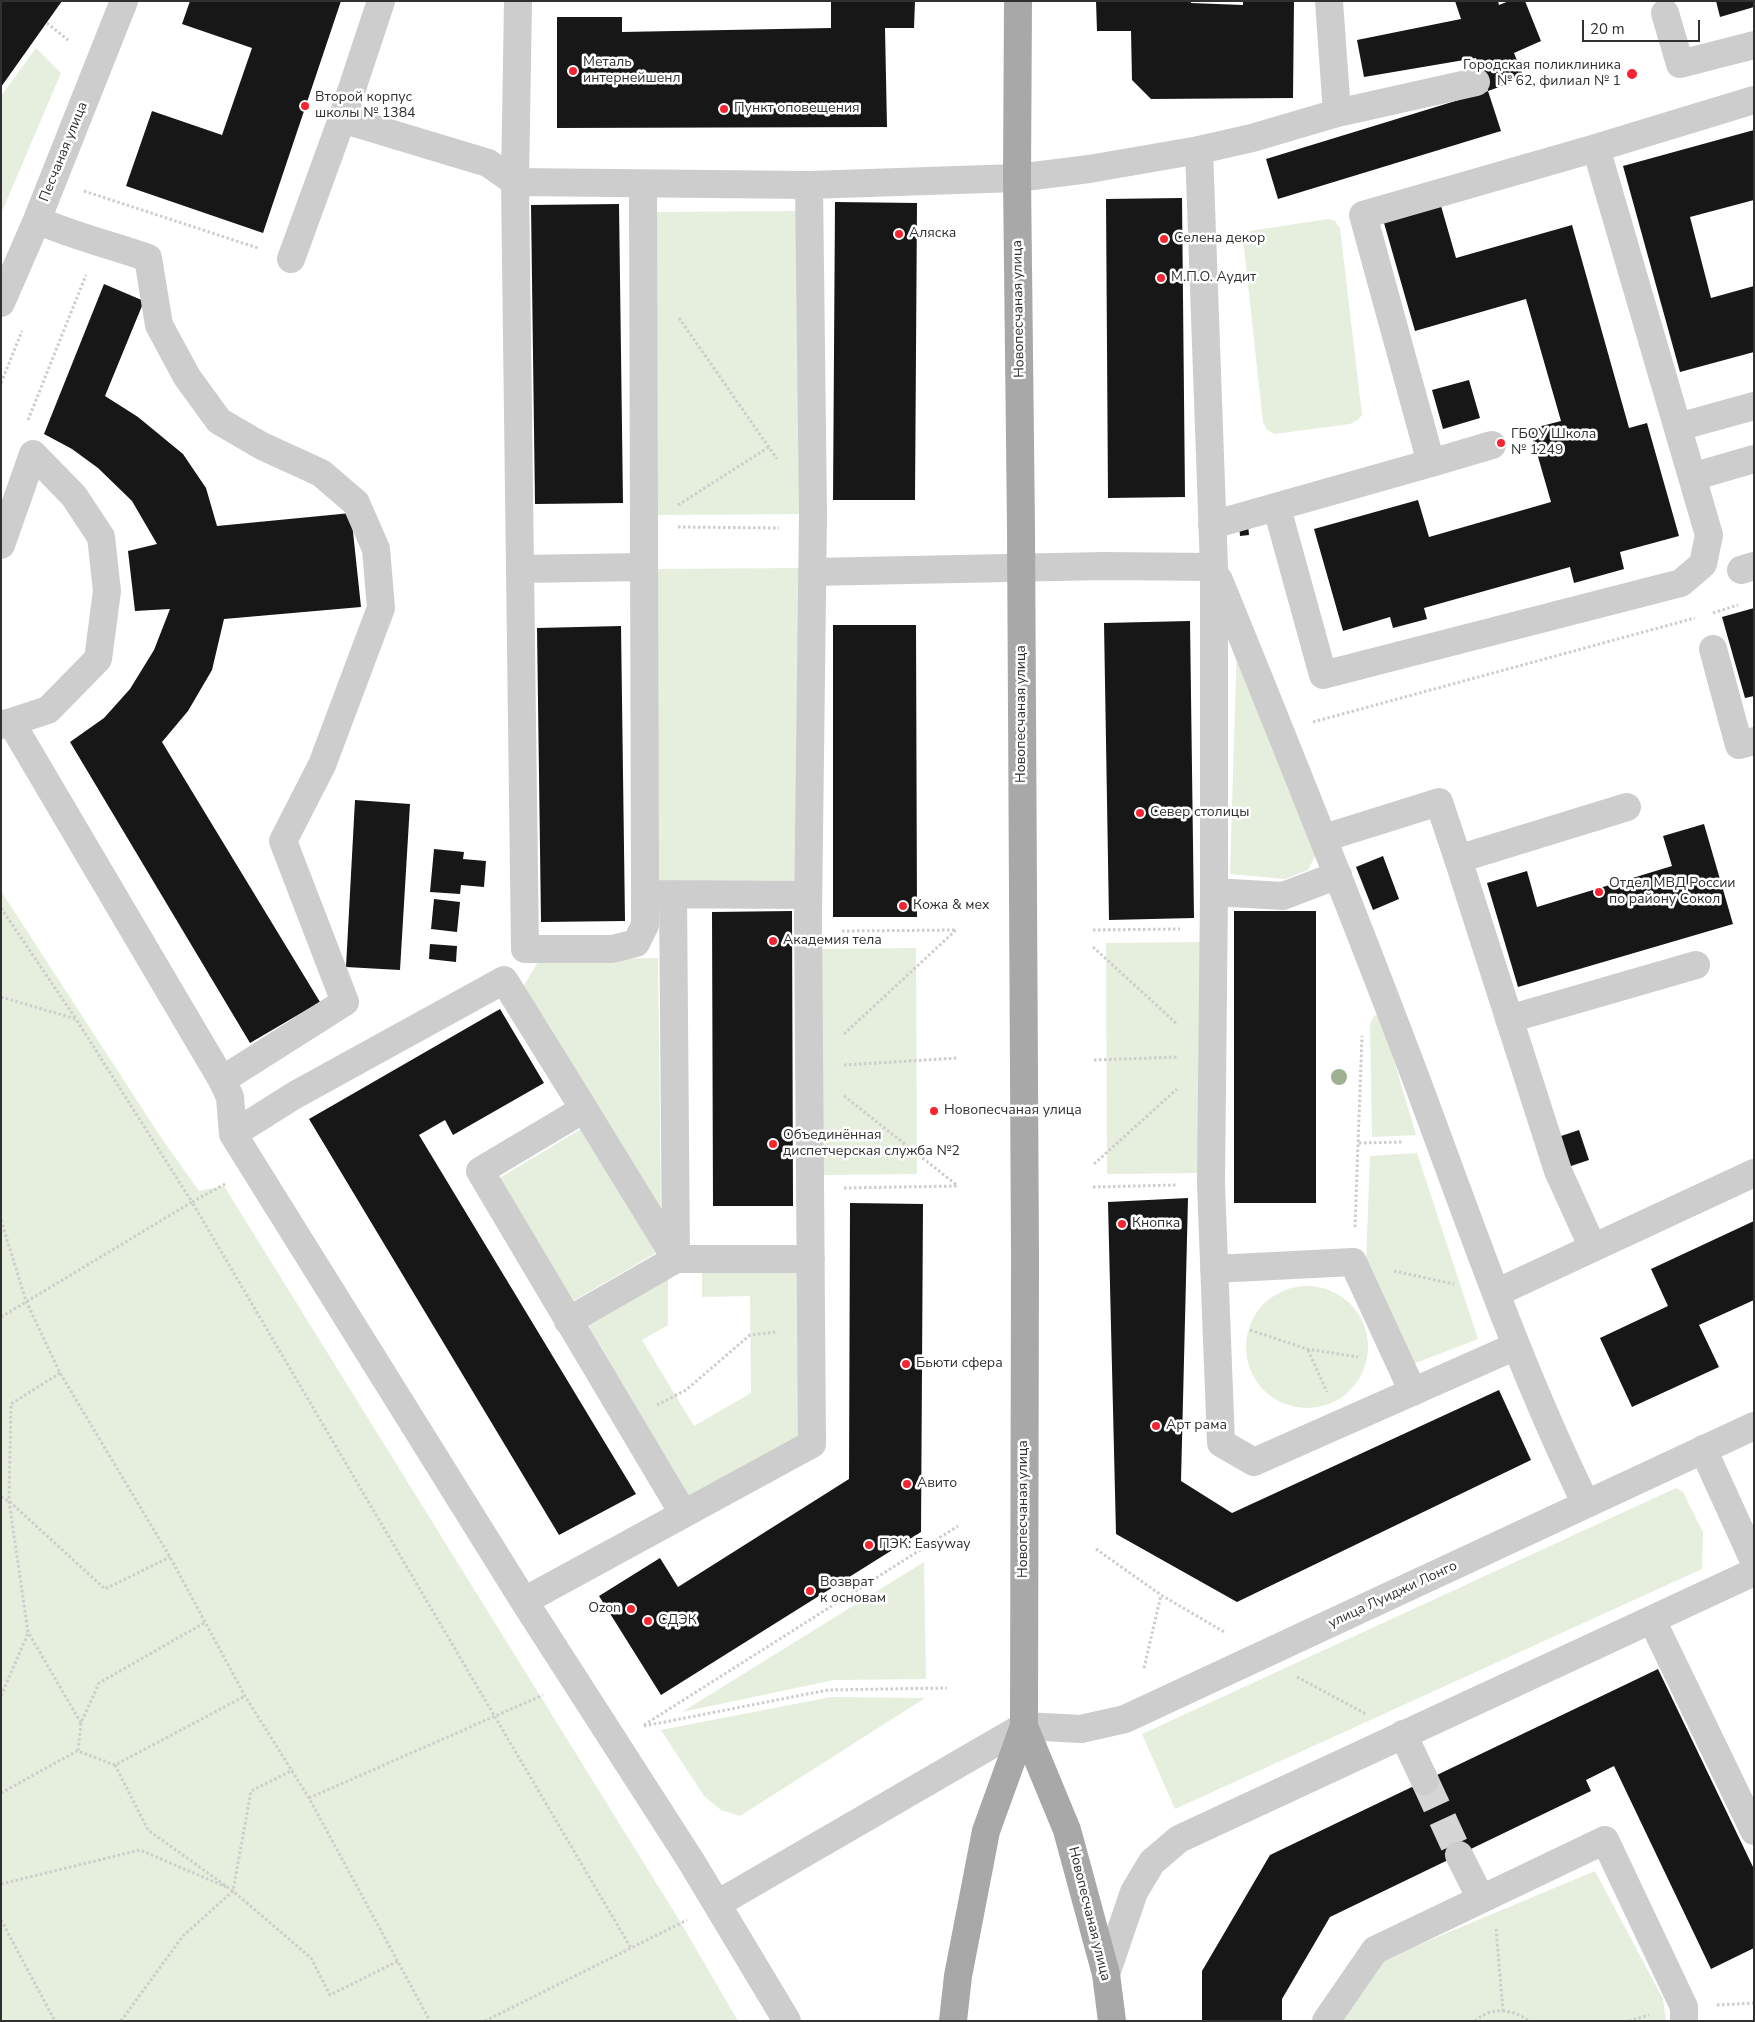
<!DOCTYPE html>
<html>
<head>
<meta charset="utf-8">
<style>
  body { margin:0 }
  #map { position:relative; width:1755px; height:2022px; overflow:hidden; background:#fff; font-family:"Nunito Sans",sans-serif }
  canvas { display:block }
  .frame { position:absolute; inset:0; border:2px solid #303030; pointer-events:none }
  .scale { position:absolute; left:1582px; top:20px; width:118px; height:22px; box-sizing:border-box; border:2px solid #303030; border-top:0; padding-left:6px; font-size:15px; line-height:18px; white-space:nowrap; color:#303030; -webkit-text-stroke:4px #fff; paint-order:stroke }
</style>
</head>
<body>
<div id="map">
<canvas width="1755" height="2022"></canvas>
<div class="frame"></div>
<div class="scale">20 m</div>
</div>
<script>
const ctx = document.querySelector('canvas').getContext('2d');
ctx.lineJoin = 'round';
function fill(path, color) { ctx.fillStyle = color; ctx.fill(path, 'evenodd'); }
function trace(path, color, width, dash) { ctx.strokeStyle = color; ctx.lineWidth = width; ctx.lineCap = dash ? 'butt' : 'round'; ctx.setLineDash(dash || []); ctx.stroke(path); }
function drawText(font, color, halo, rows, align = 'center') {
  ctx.font = font + ' "Nunito Sans",sans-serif'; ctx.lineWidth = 5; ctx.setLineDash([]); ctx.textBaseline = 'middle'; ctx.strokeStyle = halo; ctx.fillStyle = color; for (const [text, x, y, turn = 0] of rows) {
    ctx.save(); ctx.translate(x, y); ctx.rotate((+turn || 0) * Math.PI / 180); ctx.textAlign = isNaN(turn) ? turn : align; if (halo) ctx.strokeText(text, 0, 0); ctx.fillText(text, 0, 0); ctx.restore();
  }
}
fill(new Path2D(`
  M36 48 61 73 1 214V96Z
  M804 211 805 514 652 515 650 212Z
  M1328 219 1335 221 1340 228 1362 415 1358 420 1350 424 1275 434 1267 430 1263 422 1243 239 1250 231Z
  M805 568 807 885 653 886 651 569Z
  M1237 643 1316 854 1308 870 1285 879 1230 874Z
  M1 891 160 1136 199 1191 224 1186 681 1923 738 2021H1Z
  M1200 942 1201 1173 1107 1174 1106 943Z
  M916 948 917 1174 821 1175 820 949Z
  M658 958 661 1213 523 987 539 960Z
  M1378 1014 1381 1016 1416 1135 1372 1137 1370 1024 1374 1016Z
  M581 1129 656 1253 573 1301 498 1179Z
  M1417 1153 1478 1339 1413 1364 1366 1264 1370 1156Z
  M799 1270 800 1437 689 1496 587 1323 668 1276V1325L642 1340 694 1426 751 1393 750 1296 702 1297V1272Z
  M1246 1347a61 61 0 1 1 122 0a61 61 0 1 1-122 0Z
  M1676 1488 1683 1492 1703 1532 1702 1569 1175 1809 1142 1734Z
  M924 1562 926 1679 834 1680 682 1712Z
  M831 1697 925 1698 740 1816 721 1810 704 1796 661 1730Z
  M1595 1871 1663 1999 1666 2021H1341L1385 1959Z`), '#e6eedd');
fill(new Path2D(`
  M1 1H62L1 87Z
  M190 1H341L263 233 126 186 152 111 222 135 252 48 182 24Z
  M831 1H915L914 28H885L887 127 557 128V17H622V32L831 28Z
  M1096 1H1191V3L1243 5V1H1294L1293 98 1151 99 1132 80 1131 31H1097Z
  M1455 1H1498L1499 5 1509 1H1525L1541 41 1514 53 1524 78 1488 91 1501 131 1278 199 1266 159 1488 91 1476 58 1364 77 1357 40 1461 19Z
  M1716 1H1754V7L1720 17Z
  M1754 130V200L1690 217 1711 298 1754 286V352L1680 372 1623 166Z
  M1182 198 1185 497 1108 498 1106 199Z
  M835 202 917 203 915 500H833Z
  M619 204 623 503 535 504 531 205Z
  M1441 206 1456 258 1572 225 1629 428 1647 423 1679 536 1620 552 1624 569 1574 583 1570 567 1424 608 1427 619 1393 628 1390 617 1343 631 1314 529 1418 500 1429 537 1551 502 1530 429 1561 421 1526 299 1415 331 1384 223Z
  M104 284 144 301 105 396 138 417 183 454 206 488 217 526 351 513 361 607 224 619 212 670 188 711 162 742 320 1002 250 1043 70 742 104 718 130 689 154 650 170 609 135 611 128 551 157 544 132 501 98 468 72 449 44 434Z
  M1469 380 1480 418 1443 429 1432 390Z
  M1239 524H1248L1249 535 1240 536Z
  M1754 608V696L1745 698 1722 617Z
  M1190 621 1194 918 1109 920 1104 623Z
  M833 625H916L917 917H833Z
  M621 626 625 921 541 922 537 628Z
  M355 800 410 804 400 970 346 967Z
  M1704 824 1733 924 1518 987 1487 883 1527 871 1537 907 1672 866 1663 836Z
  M434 849 464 852 463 859 486 861 484 887 461 885 460 894 430 892Z
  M1383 856 1399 899 1373 910 1356 867Z
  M434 899 460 902 457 932 431 929Z
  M792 911 793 1206H713L712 912Z
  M1234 911H1316V1203H1234Z
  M430 944 457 946 456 962 429 959Z
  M500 1009 544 1083 453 1135 445 1120 419 1135 636 1494 559 1535 309 1119Z
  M1579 1130 1589 1160 1565 1168 1555 1138Z
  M1188 1198 1181 1481 1232 1513 1499 1390 1531 1460 1237 1602 1116 1534 1108 1202Z
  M850 1203 923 1204 921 1532 661 1695 599 1596 660 1558 678 1587 849 1479Z
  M1754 1221V1300L1699 1325 1719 1367 1632 1407 1600 1338 1668 1306 1651 1269Z
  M1658 1669 1754 1869V1948L1711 1969 1614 1766 1586 1780 1591 1791 1330 1917 1282 1999V2021H1202V1971L1270 1855Z`), '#171717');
trace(new Path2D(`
  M1425 1781 1459 1855`), '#d6d6d6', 28, [28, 14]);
trace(new Path2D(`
  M47 23 68 40
  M84 191 258 248
  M679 318 777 459
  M1 383 22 331
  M28 420 86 275
  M678 505 769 447
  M678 527 779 528
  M1713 613 1738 605
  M1313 722 1695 618
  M1 908 76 1019
  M1093 930 1180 929
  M842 931 956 930
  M1093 947 1177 1024
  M1 997 76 1019 192 1202 225 1184
  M844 1034 956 930
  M1094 1060 1179 1057
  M844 1065 958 1058
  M844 1096 958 1186
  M1359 1143 1403 1142
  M1094 1164 1177 1089
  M1093 1187 1178 1185
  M844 1188 957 1186
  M1 1220 26 1301 60 1373 170 1557 245 1696 309 1798 430 2021
  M1355 1227 1362 1036
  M1394 1271 1454 1284
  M1 1317 192 1202 631 1948
  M1250 1330 1307 1349 1358 1357
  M1308 1350 1327 1392
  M60 1373 11 1404 9 1501 28 1632 81 1723
  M657 1405 686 1390 750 1335 777 1332
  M1 1497 9 1501 105 1589 170 1557
  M1096 1549 1161 1595 1226 1633
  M204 1623 99 1683 81 1723 78 1751 115 1765 245 1696
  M1144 1668 1161 1595
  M1297 1677 1366 1714
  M1 1696 28 1633
  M644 1725 958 1526
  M644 1726 828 1690 947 1688
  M115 1765 148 1830 233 1891 311 1958 330 1995 398 1961
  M1 1793 77 1751
  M309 1798 543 1695
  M1 1884 140 1850 226 1887
  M1 1920 55 2021
  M1496 1929 1503 2011
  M1717 2005 1754 2003
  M121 2021 183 1936 233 1891 251 1791 293 1770
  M485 2021 687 1920
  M1475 2021C1491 2006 1513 2009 1529 2021
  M1629 2021 1649 2015`), '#cdcdcd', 3, [2.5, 2.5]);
trace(new Path2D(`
  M381 1 342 119 488 163 515 182 809 185 1017 178 1089 169 1199 150 1214 567V892L1211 1184 1221 1443 1254 1462 1516 1346
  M518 1 515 182 520 569 644 567
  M1665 13 1680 64 1754 45
  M1337 113 1476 82
  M1596 148 1754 100
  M1199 150 1252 138 1337 113 1329 1
  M643 185 645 894 808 895
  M37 220C73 236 111 245 148 258L159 325 187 377 219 421 262 446 321 473 356 503 376 549 381 608 322 765 283 841 345 1002 222 1080
  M291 259 342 119
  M1 303 37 220 124 1
  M1678 427 1754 406
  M1431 463 1492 445
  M1692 477 1754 459
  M1212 525 1431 463 1363 215 1596 148 1709 535 1703 564 1681 583 1323 675 1277 508
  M1 545 33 454 74 496 101 537 107 591 98 659 48 710 11 722
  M520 569 525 949H612L636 943 645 925V894
  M1741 570 1754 566
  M812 572 1104 566 1214 567
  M1219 580C1285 742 1350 904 1412 1068 1467 1214 1517 1363 1586 1504
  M1713 649 1739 745 1754 741
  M1 725 11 722 222 1080 230 1097 233 1134 524 1601 691 1861 787 2021
  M1324 838 1439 802 1458 859 1627 807
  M1458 859 1558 1171 1593 1248
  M1214 892 1283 896 1338 875
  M673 894 676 1259
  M1509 1019 1696 965
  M584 1109 676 1259
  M233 1134 295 1095 504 980 584 1109 480 1171 683 1513
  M1214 1269 1353 1262 1413 1392
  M1496 1293 1754 1173
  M568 1321 676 1259H811
  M1703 1449 1754 1561
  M524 1601 812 1444 808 917 813 514 809 185
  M1652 1620 1754 1831
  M1403 1734 1425 1781
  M1459 1855 1481 1899
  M717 1904 1024 1726 1081 1729 1125 1719 1754 1426
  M1106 1974 1134 1892 1152 1862 1179 1839 1754 1572
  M1326 2021 1375 1950 1605 1840 1684 2007V2021`), '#cdcdcd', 28);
trace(new Path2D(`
  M1024 1726 1067 1830 1106 1974 1112 2021
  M953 2021 958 1976 986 1831 1024 1726 1025 1258 1021 528 1017 178 1018 1`), '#a8a8a8', 28);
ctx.fillStyle = '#a0b192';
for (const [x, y] of [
  [1339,1077]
]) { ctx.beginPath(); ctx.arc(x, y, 8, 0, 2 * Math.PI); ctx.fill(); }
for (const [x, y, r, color] of [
  [573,71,5,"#f62430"],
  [1632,74,6,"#f62430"],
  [305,106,5,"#f62430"],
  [724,109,5,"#f62430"],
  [899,234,5,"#f62430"],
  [1164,239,5,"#f62430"],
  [1161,278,5,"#f62430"],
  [1501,443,5,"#f62430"],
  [1140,813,5,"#f62430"],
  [1599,892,5,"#f62430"],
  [903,906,5,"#f62430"],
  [773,941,5,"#f62430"],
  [934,1111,5,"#f62430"],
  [773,1144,5,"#f62430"],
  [1122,1224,5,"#f62430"],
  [906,1364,5,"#f62430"],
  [1156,1426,5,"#f62430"],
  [907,1484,5,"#f62430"],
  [869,1545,5,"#f62430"],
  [810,1591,5,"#f62430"],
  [631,1609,5,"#f62430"],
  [648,1621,5,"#f62430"]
]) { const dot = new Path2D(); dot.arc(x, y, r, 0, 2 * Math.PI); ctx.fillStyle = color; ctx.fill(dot); trace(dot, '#fff', 2); }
drawText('14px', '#303030', '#fff', [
  ["Металь",583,63],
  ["интернейшенл",583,79],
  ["Городская поликлиника",1621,66,"right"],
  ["№ 62, филиал № 1",1621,82,"right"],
  ["Второй корпус",315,98],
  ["школы № 1384",315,114],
  ["Пункт оповещения",734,109],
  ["Аляска",909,234],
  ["Селена декор",1174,239],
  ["М.П.О. Аудит",1171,278],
  ["ГБОУ Школа",1511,435],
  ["№ 1249",1511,451],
  ["Север столицы",1150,813],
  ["Отдел МВД России",1609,884],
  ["по району Сокол",1609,900],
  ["Кожа & мех",913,906],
  ["Академия тела",783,941],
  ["Новопесчаная улица",944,1111],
  ["Объединённая",783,1136],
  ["диспетчерская служба №2",783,1152],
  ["Кнопка",1132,1224],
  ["Бьюти сфера",916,1364],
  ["Арт рама",1166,1426],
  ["Авито",917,1484],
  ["ПЭК: Easyway",879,1545],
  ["Возврат",820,1583],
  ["к основам",820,1599],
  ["Ozon",621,1609,"right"],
  ["СДЭК",658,1621]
], 'left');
drawText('14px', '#303030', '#fff', [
  ["Песчаная улица",64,152,-68],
  ["Новопесчаная улица",1019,309,-91],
  ["Новопесчаная улица",1022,714,-90],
  ["Новопесчаная улица",1024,1509,-90],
  ["улица Луиджи Лонго",1393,1595,-25],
  ["Новопесчаная улица",1089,1914,76]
]);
</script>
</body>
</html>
